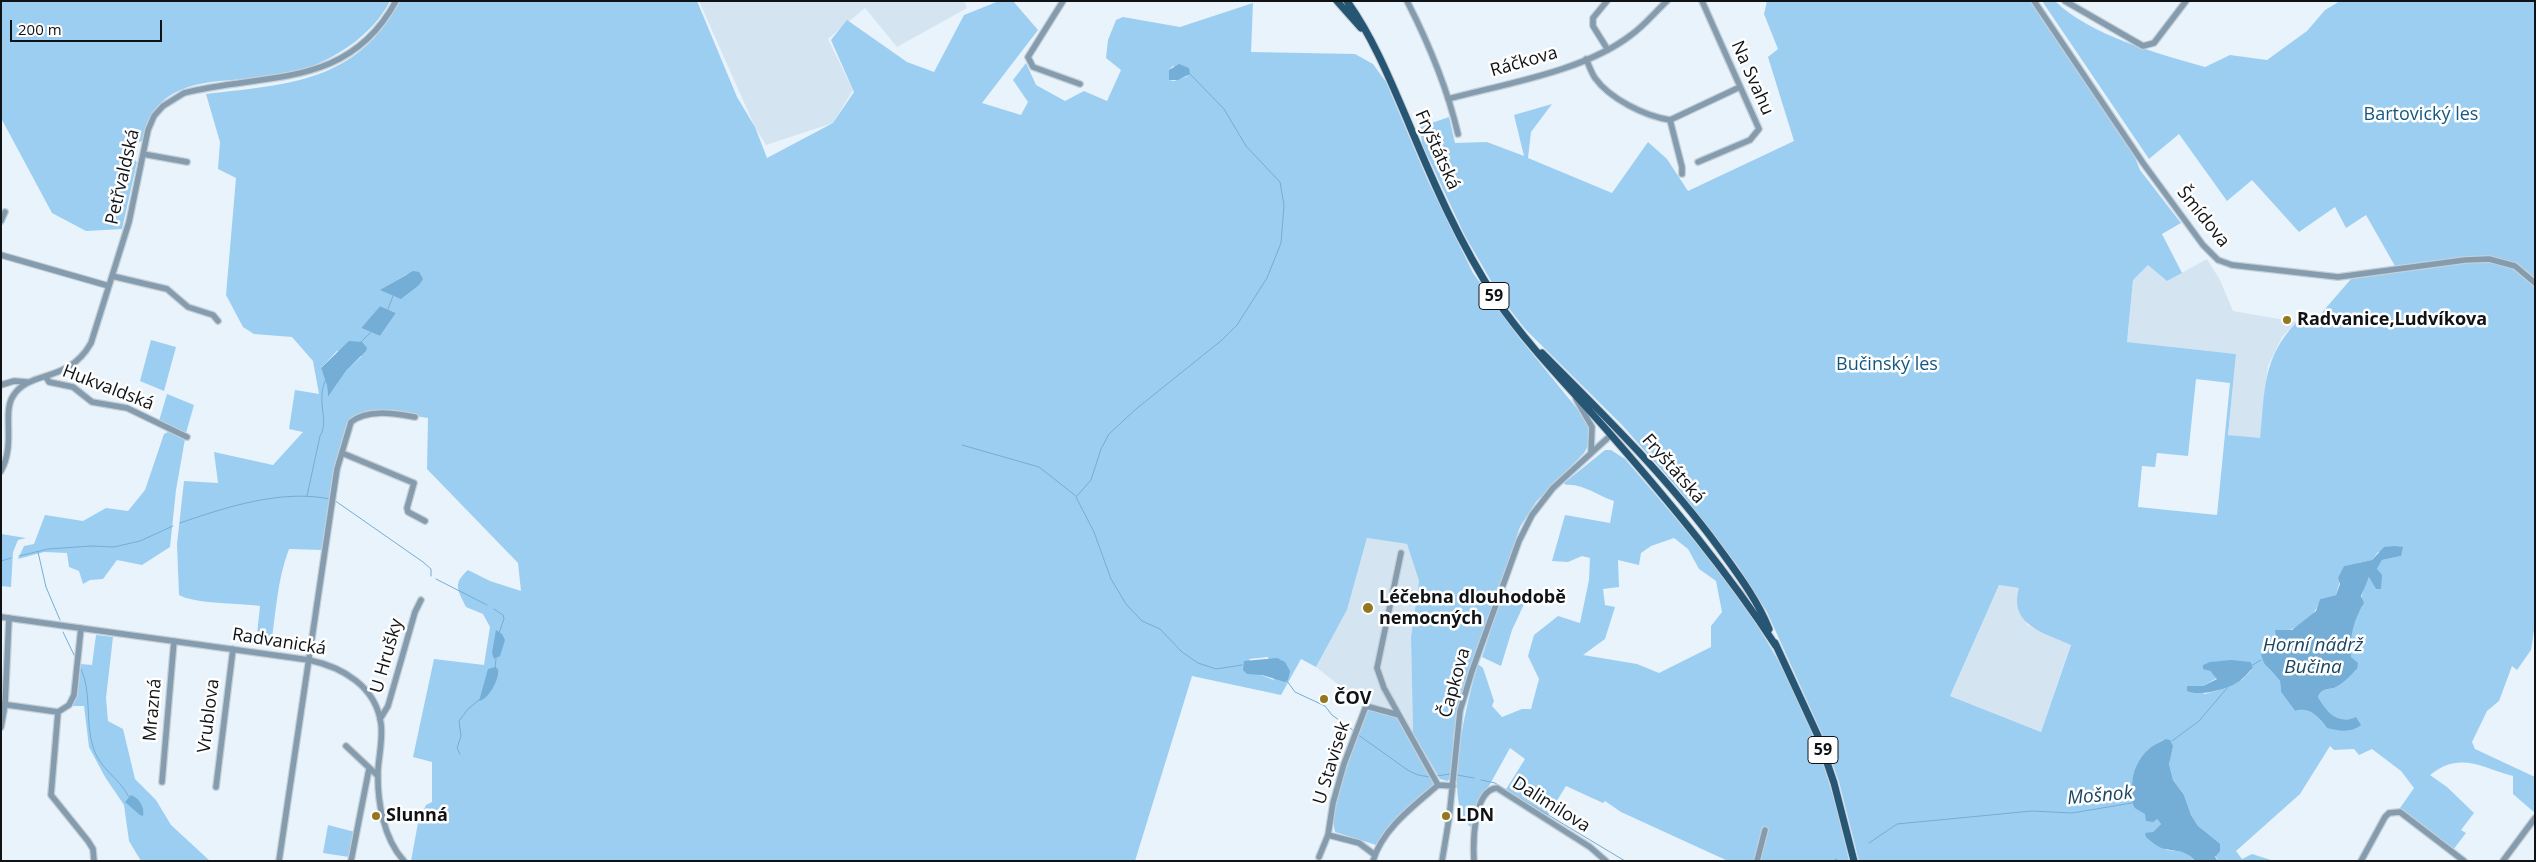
<!DOCTYPE html>
<html>
<head>
<meta charset="utf-8">
<style>
  body { margin:0 }
  #map { position:relative; width:2536px; height:862px; overflow:hidden; background:#e9f3fb; font-family:"Open Sans",sans-serif }
  canvas { display:block }
  .frame { position:absolute; inset:0; border:2px solid #101316; pointer-events:none }
  .scale { position:absolute; left:10px; top:20px; width:152px; height:22px; box-sizing:border-box; border:2px solid #101316; border-top:0; padding-left:6px; font-size:15px; line-height:18px; white-space:nowrap; color:#101316; -webkit-text-stroke:4px #fefefe; paint-order:stroke }
</style>
</head>
<body>
<div id="map">
<canvas width="2536" height="862"></canvas>
<div class="frame"></div>
<div class="scale">200 m</div>
</div>
<script>
const ctx = document.querySelector('canvas').getContext('2d');
ctx.lineJoin = 'round';
function fill(path, color) { ctx.fillStyle = color; ctx.fill(path, 'evenodd'); }
function trace(path, color, width, dash) { ctx.strokeStyle = color; ctx.lineWidth = width; ctx.lineCap = dash ? 'butt' : 'round'; ctx.setLineDash(dash || []); ctx.stroke(path); }
function drawText(font, color, halo, rows, align = 'center') {
  ctx.font = font + ' "Open Sans",sans-serif'; ctx.lineWidth = 5; ctx.setLineDash([]); ctx.textBaseline = 'middle'; ctx.strokeStyle = halo; ctx.fillStyle = color; for (const [text, x, y, turn = 0] of rows) {
    ctx.save(); ctx.translate(x, y); ctx.rotate((+turn || 0) * Math.PI / 180); ctx.textAlign = isNaN(turn) ? turn : align; if (halo) ctx.strokeText(text, 0, 0); ctx.fillText(text, 0, 0); ctx.restore();
  }
}
fill(new Path2D(`
  M699 1H964L967 8 897 47 865 8 828 39 853 90 833 123 766 145 755 127Z
  M2207 259 2220 280 2233 311 2297 322 2282 337 2268 366 2260 439 2228 435 2236 354 2127 342 2133 280 2148 264 2167 281Z
  M1367 538 1407 544 1419 581 1411 637 1413 733 1402 711 1360 702 1316 667 1347 610Z
  M1999 585 2019 588 2027 625 2071 644 2041 732 1950 696Z`), '#d4e5f1');
fill(new Path2D(`
  M1 1H390C372 36 335 59 299 71 242 89 158 62 143 140L133 146 134 159 137 162 122 229 86 231 52 213 1 118Z
  M400 1H697L737 97 755 127 767 158 833 123 854 92 831 40 847 20 907 62 934 72 964 15 999 1H1013L1038 30 982 103 1021 115 1028 102 1013 80 1026 63 1036 85 1065 101 1084 91 1107 101 1121 70 1106 58 1108 40 1116 20 1123 17 1180 27 1253 3 1251 52 1355 54 1373 64 1386 82 1428 181 1473 273 1517 335 1588 422C1591 434 1591 443 1584 453L1536 502 1520 527 1461 694 1454 731 1451 778 1447 781 1440 779 1413 733 1411 637 1419 581 1407 544 1367 538 1347 610 1316 667 1301 659 1281 695 1192 676 1135 861H411L418 823 426 805 432 802V762L413 757 434 659 484 665 490 627 483 614 466 607C458 590 452 584 468 570L490 581 521 591 518 563 427 469 428 418 382 411 349 424 322 550 289 549C277 580 276 613 271 645L256 644 260 606C240 603 194 604 179 595L177 544 184 481 218 483 214 452 273 465 303 432 289 429 295 390 319 394 313 361 292 337 254 334 243 327 226 295 236 178 218 169 220 142 206 94C289 84 356 83 400 1ZM1173 66 1188 76 1174 81 1169 80V70ZM407 274 422 279 381 290ZM380 306 396 313 380 336 361 328ZM337 351 362 356 346 371 328 397 327 386 321 368ZM1268 657 1274 680 1261 675 1249 659Z
  M1767 1H2030L2134 155 2140 170 2181 223 2162 234 2182 273 2167 281 2148 265 2133 280 2127 342 2236 354 2228 435 2260 438C2265 392 2262 357 2297 322L2312 324 2351 279C2386 274 2475 256 2504 265 2516 269 2527 279 2535 288V624L2531 650 2517 670 2512 666 2499 701 2487 711 2472 742 2475 749 2535 777V813L2513 794V776C2481 767 2459 751 2430 775L2447 787 2474 813 2461 830 2466 833 2453 850 2400 808 2414 788 2401 771 2372 749 2359 755 2354 749 2334 750 2330 746 2300 794 2236 851 2242 859 2252 854 2274 861H2218L2205 833 2198 826 2191 815 2184 795 2173 780 2169 764 2170 757 2163 740C2129 759 2133 773 2136 809L2157 819 2161 824 2153 832 2167 850 2186 852 2195 861H1859L1839 782 1822 734 1767 612 1737 565 1675 485 1622 425 1525 329 1501 298 1465 236 1422 144 1420 127 1449 117 1455 143 1487 142 1524 156 1514 115 1552 104 1531 132 1528 158 1612 193 1648 142 1667 159 1688 191 1794 141 1768 57 1778 49 1764 14ZM2196 379 2230 383 2217 515 2138 507 2142 466 2155 467 2157 453 2188 456ZM2378 552 2401 556 2382 560 2377 569 2376 589 2370 576C2363 586 2361 595 2362 607 2352 615 2347 646 2351 658 2352 661 2355 665 2357 669 2351 675 2345 682 2338 686 2330 691 2323 686 2318 697 2326 711 2335 723 2352 719L2327 728C2319 717 2309 706 2295 711L2281 692 2280 681 2269 669 2282 632C2300 629 2316 616 2320 599L2336 595 2344 566 2372 560ZM1999 585 2019 588C2008 625 2045 633 2071 645L2041 732 1950 696ZM2220 661 2251 662 2253 668 2243 679 2226 688 2205 694 2188 686H2203L2217 678 2203 665Z
  M2042 1H2055C2089 35 2159 54 2205 67L2230 55 2267 60 2307 31 2325 10 2340 1H2535V278L2517 263 2490 256 2395 266 2366 215 2346 228 2335 207 2299 232 2252 180 2227 201 2179 134 2149 159Z
  M151 340 176 347 164 391 140 381Z
  M167 394 194 405 186 433 159 421Z
  M170 431 185 439 176 490 170 547 142 565 117 560 103 579 90 580 83 584 79 571 69 567 67 553 44 552 18 559 24 546 34 544 45 515 83 521 106 508 128 511 145 490 164 434Z
  M1605 450H1611L1625 459C1677 520 1730 578 1771 648 1809 712 1834 788 1849 861H1728L1621 812 1605 801 1603 803 1566 786 1547 817 1505 791 1525 759 1510 748 1489 786 1482 793 1475 811 1472 828C1440 805 1468 698 1478 664L1483 668 1494 701 1492 706 1502 717 1522 709H1531L1539 679 1528 656 1534 635 1558 616 1580 623 1589 580 1590 558 1582 556 1568 562 1552 561 1565 515 1610 523 1614 501C1598 496 1582 483 1566 485L1564 483ZM1674 538 1688 549 1699 569 1716 581 1722 612 1711 626V647L1659 673 1637 664 1583 655 1605 639 1615 607 1605 605 1603 589 1619 587 1618 560 1639 565 1641 553 1651 546Z
  M1 534 26 538 18 540 13 552 11 587 1 586Z
  M1504 589 1526 600 1512 630 1501 666 1482 657Z
  M96 635 113 637 106 698 108 721 123 729 135 779 156 800 171 825 210 861H141L129 841 124 805 105 777 89 747 84 706H72L77 696 81 664 92 665Z
  M1367 710 1398 717 1435 783 1401 814 1376 845 1335 832C1327 797 1354 743 1367 710Z
  M328 825 355 832 349 857 323 853Z`), '#9ccef2');
fill(new Path2D(`
  M1179 64 1189 68 1190 74 1178 80H1169V70Z
  M413 271 419 272 423 279 419 285 401 299 380 290Z
  M380 306 396 313 380 336 361 328Z
  M349 341 362 342 367 348 366 351 346 371 328 397 327 386 321 368Z
  M2395 546 2403 547 2401 556 2382 560 2377 569 2382 575 2381 589H2376L2369 577 2361 596 2364 603C2354 619 2349 637 2351 657L2358 663 2357 669C2351 675 2345 682 2338 686 2330 691 2323 686 2318 697 2327 713 2338 725 2356 717L2361 725C2351 733 2339 731 2327 728 2319 717 2309 706 2295 711L2281 692 2280 681 2264 663 2261 655 2277 644 2275 630H2292L2316 611 2320 599 2336 595 2340 584 2338 578 2344 566 2372 560 2384 547Z
  M496 630 502 634 505 640 500 656 494 659 492 653Z
  M1277 658 1285 662 1290 671 1288 680 1285 682 1262 675 1247 674 1243 670 1244 661Z
  M2231 660 2251 662 2253 668C2249 671 2246 676 2242 679 2231 689 2200 697 2187 691V686H2203L2217 679 2210 671 2203 669V665L2210 662Z
  M495 667 498 669C500 679 488 700 479 701L488 669Z
  M2166 739 2170 740 2173 746 2169 764 2173 780 2184 795 2191 815 2198 826 2220 844V851L2215 857 2218 861H2195C2186 850 2179 852 2166 849 2158 848 2152 842 2146 837L2145 833 2153 832 2161 824 2157 819 2153 822 2146 821 2145 814C2142 812 2137 810 2135 808 2131 803 2132 794 2132 788 2133 763 2143 749 2166 739Z
  M131 795C139 798 145 807 143 816L140 815 125 802Z`), '#74add5');
trace(new Path2D(`
  M1190 74 1224 109 1246 146 1280 182 1284 205 1281 243 1267 278 1237 325 1222 340 1136 409 1109 434 1101 449 1091 480 1076 497 1094 532 1111 579 1126 604 1142 621 1160 629 1182 652 1198 663 1216 669 1242 665
  M388 309 393 296
  M361 342 371 332
  M962 445 1039 467 1076 496
  M307 496 320 436C330 420 315 401 326 379
  M334 500 423 562 431 569V576
  M180 523C226 507 282 489 330 499
  M38 552 46 587 60 620
  M19 556 48 549 91 546 114 547 140 541 173 526
  M1 561 11 558
  M436 579 487 605
  M494 609 503 615 504 619 499 633
  M63 632 75 657
  M2251 666 2261 660
  M495 668 496 659
  M81 669C92 692 85 722 93 747 100 770 118 776 129 797
  M1287 681 1295 692 1325 706 1332 715 1354 731
  M1357 734 1409 771 1418 775 1430 777
  M2172 741 2199 721 2228 687
  M460 754 457 748 461 736 459 721 468 709 479 700
  M1457 775 1474 778
  M1437 776 1450 774
  M1481 780 1495 783 1625 861
  M1869 843 1897 824 2032 811 2072 813 2132 803
  M1833 861 1837 859`), '#74add5', 1);
const minor = new Path2D(`
  M1063 1 1028 57 1033 67 1080 84
  M1407 1C1429 44 1447 87 1458 134
  M1607 1 1593 18V26L1608 50
  M2034 1 2143 163 2203 245 2218 260 2232 265 2338 277 2465 260 2489 259 2515 266 2535 283
  M2065 1 2143 46 2154 43 2186 1
  M1586 59C1589 65 1591 72 1595 78 1610 99 1645 116 1670 120L1682 167V174
  M1448 99C1504 84 1585 71 1631 35 1644 26 1655 12 1667 1
  M1670 120 1740 87
  M143 154 187 162
  M1698 162 1750 140 1759 129 1702 1
  M1 221 5 212
  M1 255 109 286
  M112 276 167 289 188 307 213 315 218 321
  M46 377 49 382 73 387 92 402 127 408 187 437
  M1 385 14 381 27 382
  M1576 399 1592 427 1591 452
  M342 453 414 483 407 508 408 512 425 521
  M1 471C16 444 2 413 13 396 30 369 68 384 91 343L129 222 148 130 154 116 163 106 184 93C265 72 348 90 396 1
  M1401 553 1377 668 1384 688 1438 785
  M1 617 309 660C342 667 376 686 381 724 383 739 379 755 378 770 377 800 383 838 404 861
  M81 628 74 695 69 705 58 712 51 795 88 841 93 849 94 861
  M1 704 58 712
  M380 719 388 706 415 612 421 600
  M1 727 5 705 9 618
  M346 746 378 776
  M162 782 174 641
  M216 787 233 649
  M1328 835 1359 843 1375 855
  M1319 857 1328 835 1333 803 1344 764 1366 706 1399 715
  M279 861 337 469 351 422C368 408 396 414 415 417
  M351 861 369 769
  M1373 861C1382 829 1415 805 1438 785L1453 786
  M1442 861 1449 819 1460 711 1472 671 1519 541 1532 515 1553 488 1611 435
  M1474 861C1473 843 1473 790 1497 788L1590 847 1606 861
  M1757 861 1765 830
  M2361 861 2385 817 2389 813 2400 812 2464 861
  M2503 861 2535 818`);
const major = new Path2D(`
  M1337 1 1361 28
  M1347 1C1374 39 1391 82 1409 124 1434 184 1460 244 1496 299 1530 349 1573 391 1612 436 1671 504 1727 571 1776 646
  M1542 353C1604 415 1667 477 1719 548 1737 573 1757 599 1769 629
  M1775 643 1818 736 1834 783 1854 861`);
trace(minor, '#c6cfd6', 8);
trace(major, '#c6cfd6', 9);
trace(minor, '#849cae', 5.5);
trace(major, '#275574', 7);
for (const [x, y, r, color] of [
  [2287,320,5,"#94781f"],
  [1368,608,6,"#94781f"],
  [1324,699,5,"#94781f"],
  [376,816,5,"#94781f"],
  [1446,816,5,"#94781f"]
]) { const dot = new Path2D(); dot.arc(x, y, r, 0, 2 * Math.PI); ctx.fillStyle = color; ctx.fill(dot); trace(dot, '#fefefe', 2); }
for (const [x, y, w] of [
  [1494,296,30],
  [1823,750,30]
]) { const box = new Path2D(); box.roundRect(x - w / 2, y - 13.5, w, 27, 4); ctx.fillStyle = '#fefefe'; ctx.fill(box); trace(box, '#101316', 1); }
drawText('bold 16px', '#101316', null, [
  ["59",1494,296],
  ["59",1823,750]
]);
drawText('18px', '#101316', '#fefefe', [
  ["Ráčkova",1524,62,-16],
  ["Na Svahu",1752,78,66],
  ["Fryštátská",1437,150,66],
  ["Petřvaldská",123,177,-77],
  ["Šmídova",2203,217,51],
  ["Hukvaldská",108,388,21],
  ["Fryštátská",1673,469,49],
  ["Radvanická",279,642,9],
  ["U Hrušky",387,656,-74],
  ["Čapkova",1455,683,-74],
  ["Mrazná",153,710,-85],
  ["Vrublova",209,716,-83],
  ["U Stavisek",1332,763,-73],
  ["Dalimilova",1551,805,32]
]);
drawText('18px', '#15577f', '#fefefe', [
  ["Bartovický les",2421,115],
  ["Bučinský les",1887,365]
]);
drawText('bold 18px', '#101316', '#fefefe', [
  ["Radvanice,Ludvíkova",2297,320],
  ["Léčebna dlouhodobě",1379,598],
  ["nemocných",1379,619],
  ["ČOV",1334,699],
  ["Slunná",386,816],
  ["LDN",1456,816]
], 'left');
drawText('italic 19px', '#1a4662', '#fefefe', [
  ["Horní nádrž",2313,646],
  ["Bučina",2313,668],
  ["Mošnok",2100,796,-5]
]);
</script>
</body>
</html>
